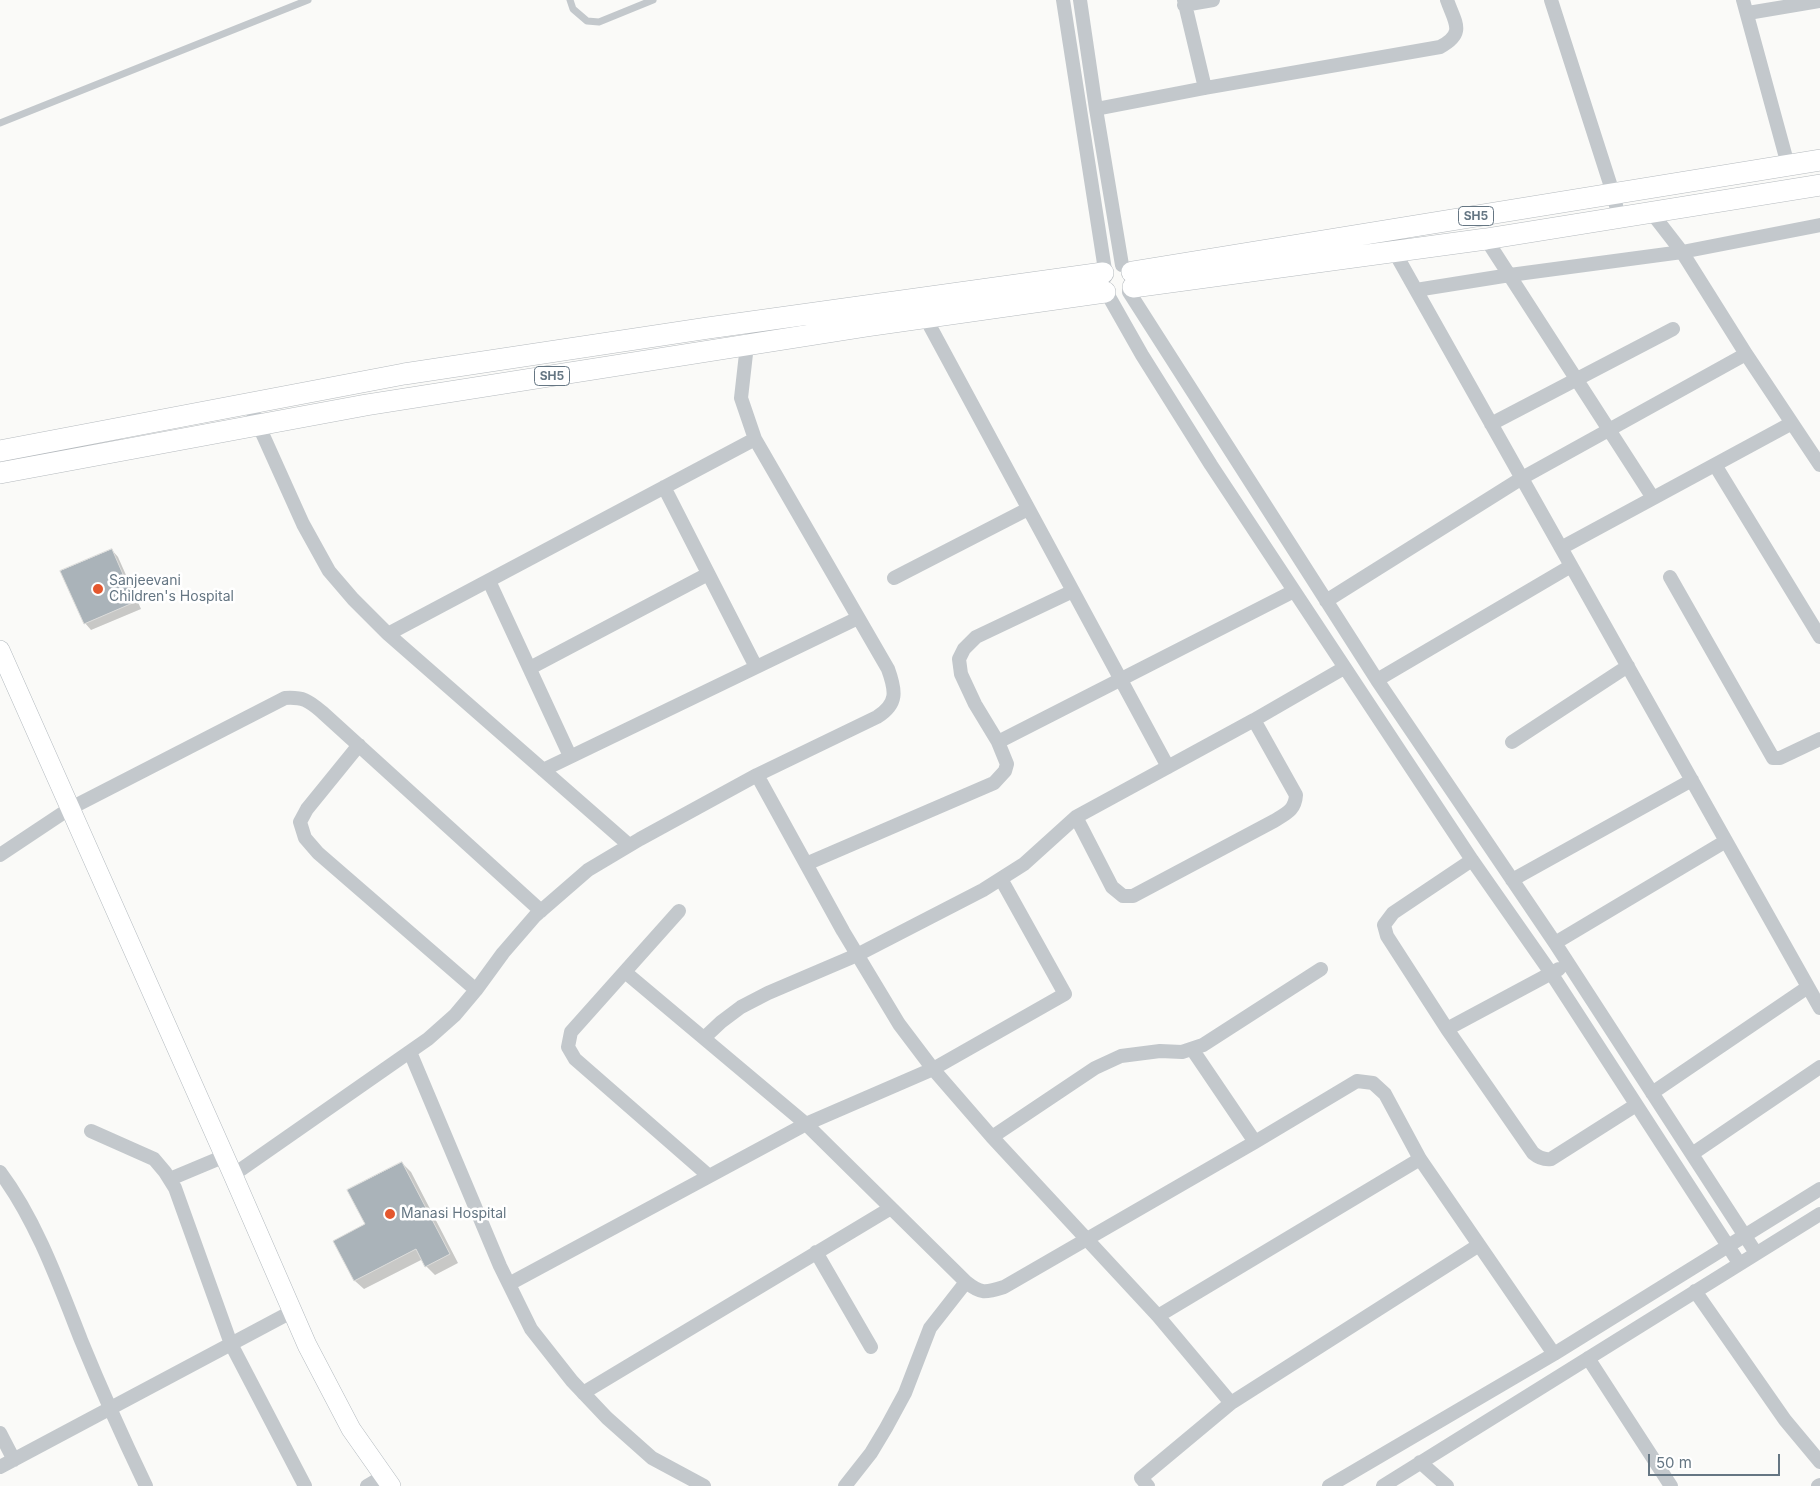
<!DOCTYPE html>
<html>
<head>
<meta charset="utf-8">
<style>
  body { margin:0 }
  #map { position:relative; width:1820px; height:1486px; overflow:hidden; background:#fafaf8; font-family:Inter,sans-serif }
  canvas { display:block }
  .scale { position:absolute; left:1648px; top:1454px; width:132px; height:22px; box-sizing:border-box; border:2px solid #657683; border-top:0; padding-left:6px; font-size:15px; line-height:18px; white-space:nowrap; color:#657683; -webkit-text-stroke:4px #fff; paint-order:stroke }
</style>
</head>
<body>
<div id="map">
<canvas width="1820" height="1486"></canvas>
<div class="scale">50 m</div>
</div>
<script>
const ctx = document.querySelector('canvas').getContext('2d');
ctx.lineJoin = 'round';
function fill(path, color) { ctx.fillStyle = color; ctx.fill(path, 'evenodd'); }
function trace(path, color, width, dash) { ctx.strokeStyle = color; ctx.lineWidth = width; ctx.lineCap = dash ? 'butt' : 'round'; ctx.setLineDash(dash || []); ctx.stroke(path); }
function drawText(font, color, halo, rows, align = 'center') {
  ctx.font = font + ' Inter,sans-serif'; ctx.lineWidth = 5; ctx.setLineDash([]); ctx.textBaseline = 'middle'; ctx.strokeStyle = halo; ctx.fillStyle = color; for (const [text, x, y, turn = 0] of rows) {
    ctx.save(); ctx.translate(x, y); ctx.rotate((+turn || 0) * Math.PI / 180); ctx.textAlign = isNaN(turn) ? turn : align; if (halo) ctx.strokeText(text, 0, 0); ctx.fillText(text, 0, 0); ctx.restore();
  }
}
fill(new Path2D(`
  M112 550 118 557 141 609 91 630 85 623Z
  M402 1163 411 1172 458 1263 435 1275 426 1266 423 1259 364 1289 355 1281 335 1241 367 1225Z`), '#0003');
const building = new Path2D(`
  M112 549 135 602 84 624 60 571Z
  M402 1162 450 1254 425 1267 416 1249 354 1281 333 1241 365 1224 347 1190Z`);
fill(building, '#aab3b9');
trace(building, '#dcdcda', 1);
const secondary = new Path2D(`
  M0 650 233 1175 307 1345 351 1429 391 1486`);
const primary = new Path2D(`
  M1132 272 1820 160
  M1133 287 1486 239 1820 185
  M0 451 404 374 708 328 1103 273
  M0 473 366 405 867 326 1105 292`);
trace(secondary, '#b3babf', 20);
trace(primary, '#b5babe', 22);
trace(new Path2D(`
  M570 0 573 9 587 21 599 22 653 0
  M0 123 308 0`), '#c3c8cc', 7);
trace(new Path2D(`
  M1063 0 1105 270
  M1080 0 1096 109 1122 265
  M1184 0 1205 88
  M1551 0 1613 193 1619 218
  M1743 0 1788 165
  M1184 5 1213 0
  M1748 13 1820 1
  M1096 109 1205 88 1440 47C1466 33 1455 23 1447 0
  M1651 212 1682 252 1746 354 1820 465
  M1486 239 1653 498
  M1394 251 1820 1008
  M1416 290 1510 275 1682 252 1820 225
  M1129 292 1377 680 1555 943 1756 1253
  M1108 295 1142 355 1211 465 1472 860 1551 973 1739 1263
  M925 317 1168 767
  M249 404 303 524 329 571 353 599 388 634 629 845
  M1491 424 1673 329
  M1715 465 1820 637
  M664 487 756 667
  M1561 548 1792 423
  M1670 577 1773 758H1780L1820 739
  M894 578 1028 509
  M489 581 570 756
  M1326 601 1522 478 1746 354
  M388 634 755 439
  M530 668 708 574
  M1377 680 1571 566
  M998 742 1294 591
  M1512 742 1628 666
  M359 745 307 809 300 822 305 838 318 853 476 990
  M543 770 858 618
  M757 775 843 931 899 1024 933 1069 992 1137 1158 1316 1231 1403 1141 1478 1148 1486
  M1076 817 1112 887 1123 896H1133L1274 821C1287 813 1295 810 1296 795L1254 720
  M0 855 69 809 285 698C303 697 308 700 322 712L541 911
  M1472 860 1393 913 1384 925 1387 936 1447 1029 1533 1153C1539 1158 1544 1160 1551 1159L1636 1105
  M806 864 994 783 1005 771 1007 764 998 742 975 704 961 674 959 659 964 649 976 637 1073 591
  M1512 880 1692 780
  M679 911 571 1032 568 1047 575 1059 709 1176
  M1555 943 1726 841
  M625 972 806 1124 966 1282C981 1294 985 1293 1004 1287L1255 1142 1357 1081 1373 1083 1385 1094 1420 1159 1554 1354
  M1447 1029 1559 969
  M704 1038 721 1022 741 1007 768 993 857 955 983 890 1024 864 1076 817 1254 720 1344 668
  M1192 1049 1255 1142
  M410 1052 500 1266 531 1329 572 1381 607 1418 652 1458 704 1486
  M1652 1093 1808 987
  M91 1131 154 1159 165 1172 175 1188 231 1344 305 1486
  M992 1137 1095 1068 1121 1056 1160 1051 1182 1052 1203 1045 1321 969
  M1692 1154 1820 1067
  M0 1172C36 1220 59 1284 81 1340 101 1389 123 1438 146 1486
  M233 1175 428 1039 455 1015 476 990 503 953 535 916 588 870 640 839 757 775 877 717C898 704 896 691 888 669L755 439 741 398 747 345
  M170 1179 225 1156
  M816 1252 871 1347
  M509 1284 806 1124 933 1069 1065 994 1001 879
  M1695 1291 1785 1420 1820 1462
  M1158 1316 1420 1159
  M1588 1358 1671 1486
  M583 1393 891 1208
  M1231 1403 1479 1245
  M0 1433 14 1460
  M1420 1462 1447 1486
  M0 1467 293 1311
  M367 1486 384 1476
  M845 1486 871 1453 886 1428 905 1393 930 1328 966 1282
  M1329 1486 1554 1354 1820 1189
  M1383 1486 1820 1214
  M1818 1486 1820 1485`), '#c3c8cc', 14);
trace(secondary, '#fff', 19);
trace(primary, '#fff', 21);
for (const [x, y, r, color] of [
  [98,589,6,"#e4572e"],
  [390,1214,6,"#e4572e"]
]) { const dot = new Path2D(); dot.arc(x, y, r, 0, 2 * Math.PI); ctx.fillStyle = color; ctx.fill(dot); trace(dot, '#fff', 2); }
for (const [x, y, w] of [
  [1476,216,35],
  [552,376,35]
]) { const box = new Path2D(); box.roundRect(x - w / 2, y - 9.5, w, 19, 4); ctx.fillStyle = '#fff'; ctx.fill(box); trace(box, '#657683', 1); }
drawText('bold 12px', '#657683', null, [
  ["SH5",1476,216],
  ["SH5",552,376]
]);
drawText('14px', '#657683', '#fff', [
  ["Sanjeevani",109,581],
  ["Children's Hospital",109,597],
  ["Manasi Hospital",401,1214]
], 'left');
</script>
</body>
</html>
